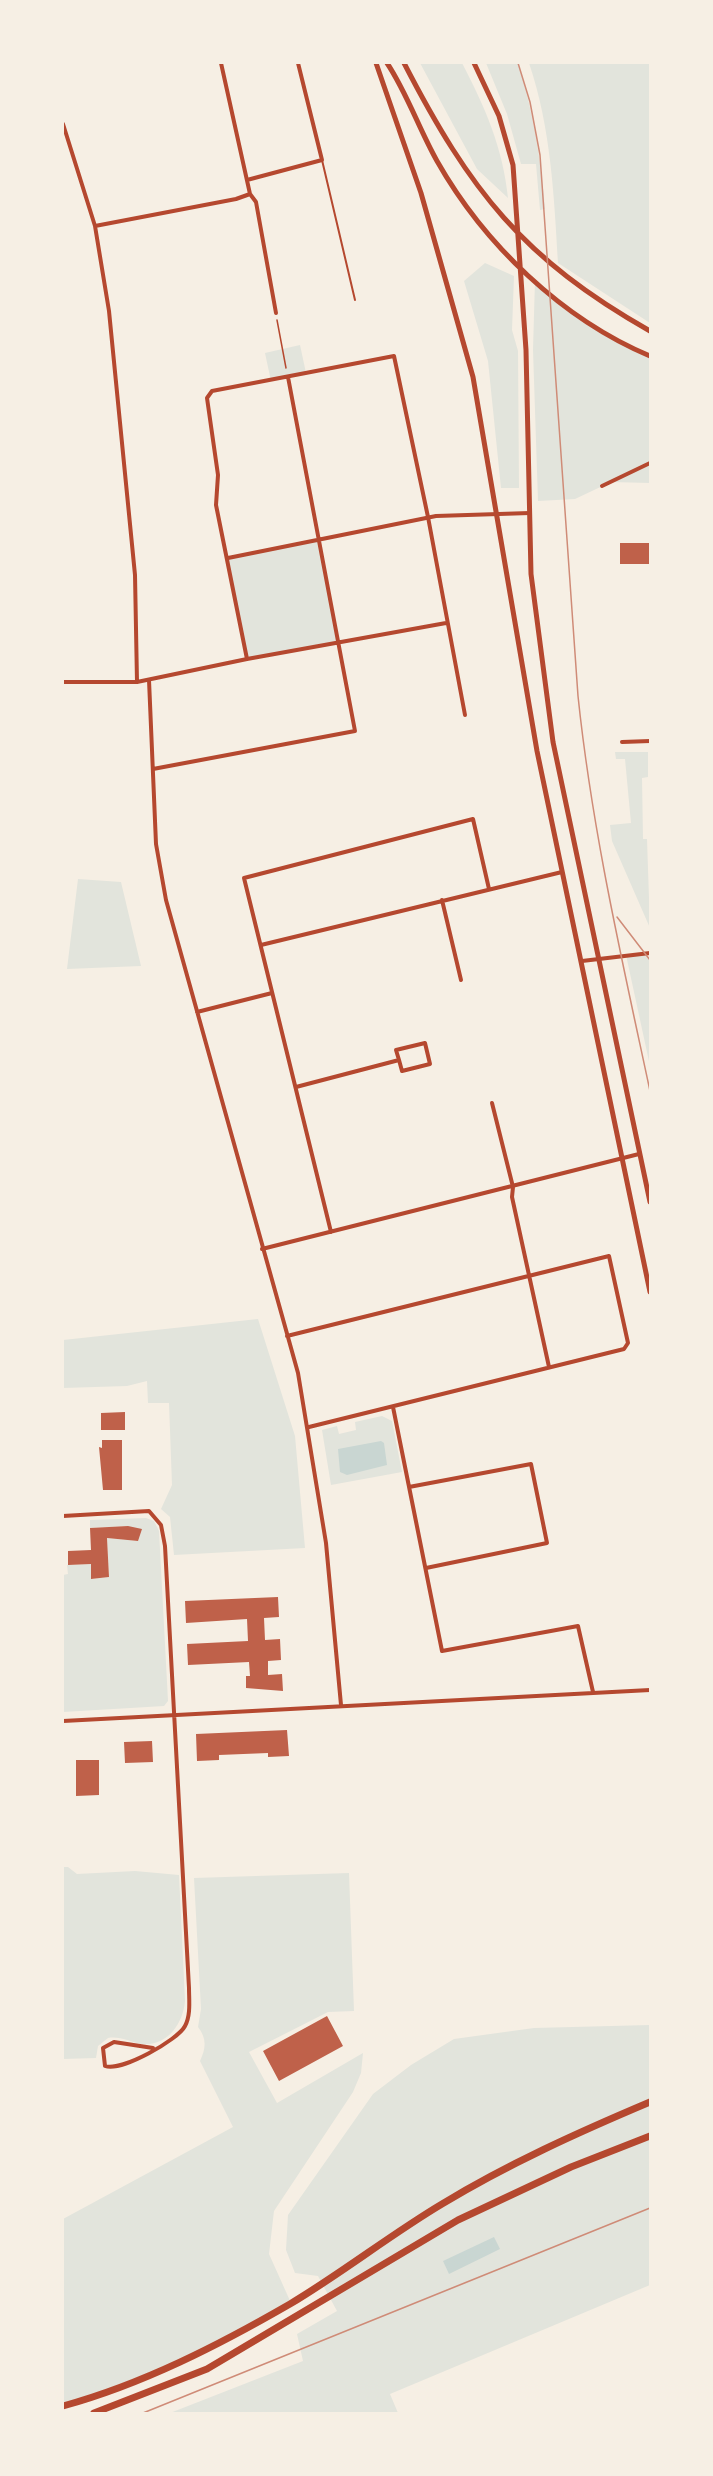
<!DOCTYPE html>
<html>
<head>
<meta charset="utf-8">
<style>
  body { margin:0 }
  #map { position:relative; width:713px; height:2476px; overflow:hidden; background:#f6efe4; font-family:Rubik,sans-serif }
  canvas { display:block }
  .frame { position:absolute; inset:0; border:64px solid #f6efe4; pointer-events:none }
</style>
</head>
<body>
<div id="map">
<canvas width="713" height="2476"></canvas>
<div class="frame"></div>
</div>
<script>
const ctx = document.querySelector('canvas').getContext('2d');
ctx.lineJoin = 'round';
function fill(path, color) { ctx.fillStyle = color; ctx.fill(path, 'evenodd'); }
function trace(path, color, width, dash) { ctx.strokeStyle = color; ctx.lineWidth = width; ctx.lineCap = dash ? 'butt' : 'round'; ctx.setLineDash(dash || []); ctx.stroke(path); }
fill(new Path2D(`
  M420 63H462C485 107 503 148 508 198L477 169Z
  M486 63H518C533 111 541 159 545 209L540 210 536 164H521L507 114Z
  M529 63H650V323L558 263C554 195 551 128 529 63Z
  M485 263 514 276 512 330 518 351 519 488H501L488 361 464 281Z
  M535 280 598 330 650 356V483L611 482 575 499 538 501 533 350Z
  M300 345 306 373 271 381 265 353Z
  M319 541 339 642 247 659 228 559Z
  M615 752H648V777L642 778 643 839H647L650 928 612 841 610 825 631 823 625 759H616Z
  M78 879 121 882 141 966 67 969Z
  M643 953 650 960V1066L626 955Z
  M258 1319 295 1436 305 1548 174 1555 170 1517 161 1509 172 1485 169 1403H148L147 1381 127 1386 63 1388V1340Z
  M382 1416 392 1421 402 1472 331 1485 322 1430 337 1426 339 1434 356 1430 355 1422Z
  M146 1518 154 1521 159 1531 168 1701 164 1706 63 1712V1575L68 1574 67 1565 91 1564 92 1579 109 1577 107 1538 138 1541 128 1526 90 1528V1520Z
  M63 1867H68L77 1874 135 1871 179 1875 185 2001C183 2024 167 2047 141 2044 130 2042 120 2036 108 2038L98 2046 96 2058 63 2059Z
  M349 1873 354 2011 328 2012 249 2052 277 2103 363 2053 361 2073 353 2092 274 2211 269 2254 291 2303 198 2354 63 2406V2219L233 2127 200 2061C206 2048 207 2039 198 2027L201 2009 194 1878Z
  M650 2025V2285L390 2394 398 2413H170L303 2361 297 2334 337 2311 318 2276 295 2273 286 2250 288 2215 373 2094 411 2065 454 2039 534 2028Z`), '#e2e4dc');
fill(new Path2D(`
  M381 1441 384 1443 387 1465 347 1475 340 1472 338 1449Z
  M494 2237 500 2249 449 2274 443 2261Z`), '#c9d6d2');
fill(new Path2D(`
  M620 543H650V564H620Z
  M125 1412V1430H101V1413Z
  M102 1440H122V1490H103L99 1447 102 1448Z
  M128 1526 142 1529 138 1541 107 1538 109 1577 91 1579V1564L68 1565V1551L91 1550 90 1528Z
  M278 1597 279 1617 264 1618 265 1640 280 1639 281 1660 268 1661V1675L282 1674 283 1691 246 1688V1676H250L249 1662 188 1665 187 1644 248 1641 247 1619 186 1623 185 1601Z
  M287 1730 289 1756 268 1757V1753L219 1755V1760L197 1761 196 1734Z
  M152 1741 153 1762 125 1763 124 1742Z
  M76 1760H99V1795L76 1796Z
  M327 2016 343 2046 279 2081 263 2051Z`), '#bf614a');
trace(new Path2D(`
  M277 320 286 368`), '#b5482f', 1.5);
trace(new Path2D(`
  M322 160 355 300`), '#b5482f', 2);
trace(new Path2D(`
  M221 63 250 194 256 202 276 313
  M63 124 95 226 109 311 135 575 137 682
  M247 180 322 160 298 63
  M95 226 236 199 250 194
  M602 486 650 463
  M228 558 436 516 530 513
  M247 659 446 623
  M149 680 156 844 166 900 298 1373 326 1543 341 1705
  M63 682H137L247 659 216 505 218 475 207 398 212 391 394 356 428 517 465 715
  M622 742 650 741
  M153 769 355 731 288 377
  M442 900 461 980
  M261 945 562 872
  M582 961 650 953
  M197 1012 272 993
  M296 1087 399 1060 402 1071 430 1064 425 1043 396 1050 399 1060
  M492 1103 513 1187 512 1197 549 1367
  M331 1232 244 878 473 819 489 889
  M262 1249 639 1154
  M287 1336 609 1256 628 1343 624 1349 309 1427
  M393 1407 442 1651 578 1626 593 1692
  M409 1487 531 1464 547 1543 426 1568
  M63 1516 149 1511 161 1525 165 1546 189 1988C189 2000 191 2015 185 2026 178 2040 121 2072 105 2066L103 2048 114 2042 153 2048
  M63 1721 650 1690`), '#b5482f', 4);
trace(new Path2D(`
  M376 63 421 193 473 377 537 751 650 1292
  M387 63C407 93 419 129 437 161 484 244 562 319 650 356
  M404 63C470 191 523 259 650 331
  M474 63 499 116 513 165 526 350 531 574 553 742 650 1202`), '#b5482f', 5);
trace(new Path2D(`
  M63 2406C143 2384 219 2345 290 2304 342 2273 390 2235 442 2204 508 2164 579 2132 650 2102
  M94 2413 207 2369 458 2220 571 2167 650 2136`), '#b5482f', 7);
trace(new Path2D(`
  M518 63 530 102 540 155 578 696C592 830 622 960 650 1091
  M617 917 650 960
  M143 2413 650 2208`), '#cf8b77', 1.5);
</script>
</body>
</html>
